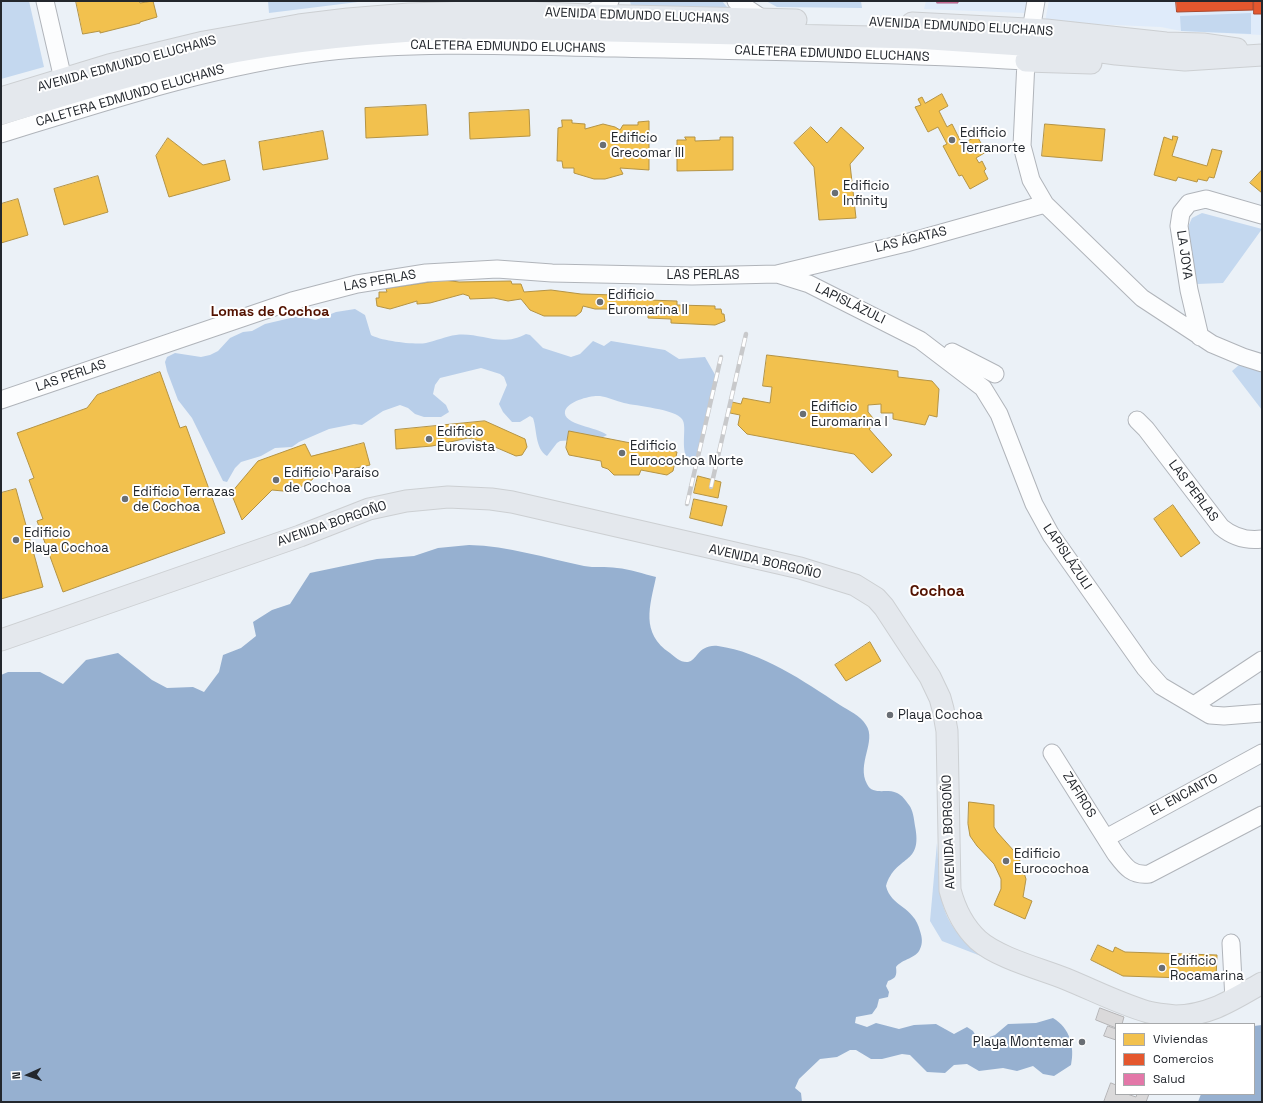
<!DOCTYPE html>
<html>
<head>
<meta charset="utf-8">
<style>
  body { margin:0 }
  #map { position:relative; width:1263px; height:1103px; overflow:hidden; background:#ebf1f7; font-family:"Space Grotesk",sans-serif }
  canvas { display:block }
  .frame { position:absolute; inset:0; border:2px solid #23272d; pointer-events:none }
  .legend { position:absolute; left:1115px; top:1023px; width:140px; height:72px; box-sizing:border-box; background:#fff; border:1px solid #a7a9ab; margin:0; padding:5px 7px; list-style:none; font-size:12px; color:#23272d }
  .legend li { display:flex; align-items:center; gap:8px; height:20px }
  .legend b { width:20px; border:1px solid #a7a9ab }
  .north { position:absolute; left:8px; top:1055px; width:40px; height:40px; -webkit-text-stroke:3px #fff; paint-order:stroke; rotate:267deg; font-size:11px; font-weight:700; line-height:16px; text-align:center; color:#23272d }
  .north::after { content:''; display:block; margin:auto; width:14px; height:18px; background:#23272d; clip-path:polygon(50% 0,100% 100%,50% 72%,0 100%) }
</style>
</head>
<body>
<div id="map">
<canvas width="1263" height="1103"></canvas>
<div class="frame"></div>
<ul class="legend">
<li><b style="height:11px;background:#f2c14e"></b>Viviendas</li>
<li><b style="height:11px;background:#e4572e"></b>Comercios</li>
<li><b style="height:11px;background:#e377a8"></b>Salud</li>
</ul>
<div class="north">N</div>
</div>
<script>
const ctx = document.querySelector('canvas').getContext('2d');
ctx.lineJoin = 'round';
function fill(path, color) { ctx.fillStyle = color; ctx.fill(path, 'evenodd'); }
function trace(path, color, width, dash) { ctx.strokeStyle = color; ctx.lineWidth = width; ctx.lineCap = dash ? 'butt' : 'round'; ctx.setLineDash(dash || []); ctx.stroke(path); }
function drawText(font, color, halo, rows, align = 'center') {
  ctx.font = font + ' "Space Grotesk",sans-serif'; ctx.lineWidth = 4; ctx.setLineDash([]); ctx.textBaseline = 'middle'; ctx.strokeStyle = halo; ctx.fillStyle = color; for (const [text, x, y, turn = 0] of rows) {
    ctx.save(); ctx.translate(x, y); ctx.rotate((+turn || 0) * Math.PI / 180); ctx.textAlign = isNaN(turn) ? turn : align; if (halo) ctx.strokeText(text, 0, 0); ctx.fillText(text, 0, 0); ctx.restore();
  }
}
fill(new Path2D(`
  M926 1H1027L1025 13 924 9Z
  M1049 1H1262V35L1181 31 1161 27 1045 22Z`), '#dfebfa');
fill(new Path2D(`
  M1 1H29L44 67 1 79Z
  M268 1H366L269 13Z
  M630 1H722L732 13 632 11Z
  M766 1H861L862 8 777 7Z
  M1251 13V34L1181 31 1180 16Z
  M1202 213 1262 229 1223 283 1197 284 1187 229 1192 218Z
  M1239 365 1262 369V410L1232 371Z
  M937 843C941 900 936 922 986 958L942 941 930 921Z`), '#c4d8ef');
fill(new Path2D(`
  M355 309 365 315 371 335C381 341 415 345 426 343 436 341 446 336 456 335 481 332 500 348 526 334L530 335 543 348 571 357 580 354 593 341 604 346 611 341 665 350 679 359 705 357 718 380 696 460 693 463H689C679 448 688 427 682 419 675 409 636 406 624 403 616 401 608 397 600 396 591 395 568 401 565 411 562 425 598 427 607 435L601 438 560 441 557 443 547 456C535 449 537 429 533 418L530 416 520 422H512L503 412 499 404 507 385 504 377 500 374 481 368 440 378 435 385 433 394 446 405 449 412 441 417H424L415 414 408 408 400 405 383 411 362 425 354 424 329 429 299 442 292 447 275 448 261 456 241 462 235 468 227 482 223 481 192 418 178 400 167 371 165 362 167 357 175 353 201 357 210 355 218 351 230 338 243 332 252 331 265 324 299 316 316 320 336 312Z`), '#b8cee9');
fill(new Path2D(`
  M469 545C509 546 545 558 584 566 594 568 606 566 617 568 630 569 643 574 656 577 650 606 640 633 670 653 675 657 681 663 688 662 697 661 698 644 718 646 761 652 804 681 840 705 848 710 861 716 866 725 877 741 856 764 867 784 873 796 886 788 897 793 902 795 906 801 909 805 913 810 914 819 915 826 923 866 896 854 886 886 891 907 914 906 920 931 922 937 923 943 920 949 917 958 902 959 896 967 897 976 896 978 888 981L886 986 889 992 888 997 879 999 877 1007 872 1014 856 1017 855 1023 867 1027 876 1023 899 1029 914 1025 936 1024 954 1034 967 1027 973 1031 977 1038H987L995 1035 1008 1024 1036 1023 1053 1018C1070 1028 1075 1047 1071 1065L1054 1076 1043 1074 1033 1066 1017 1071 1003 1068 979 1071 967 1064 954 1065 945 1073 927 1072 910 1055 902 1054 882 1059H871L856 1050H850L837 1057 820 1059 799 1079 795 1088 801 1093 802 1102H1V675L8 672H40L63 684 86 660 118 653 152 680 167 688 193 687 204 692 219 672 223 655 241 648 256 636 253 622 272 610 290 604 310 573 377 559 414 556 438 548Z
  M1262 1025V1102H1198L1201 1094H1254V1026Z`), '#96b0d0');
const homes = new Path2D(`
  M76 1H139L140 3 153 1 157 17 140 22V23L100 33V31L83 34Z
  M942 94 948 106 939 111 947 127 952 124 962 144 977 136 986 152 976 158 979 163 982 161 986 169 984 171 988 179 970 189 962 175 959 176 943 146 947 144 938 127 928 132 915 107 921 105 918 99 922 97 925 103Z
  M426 105 428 135 366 138 365 108Z
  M529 110 530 136 470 139 469 113Z
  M562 120H572V123L585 124V129L603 124 615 127 620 130 623 125H638V122L649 121V170L620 168 623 174 605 179H594L574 173V168H563L562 161H557L558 128 562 127Z
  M1045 124 1105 129 1102 161 1042 156Z
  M811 127 827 143 841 127 864 148 850 164 856 218 819 220 814 167 794 143Z
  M323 131 328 159 263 170 259 142Z
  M1173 136 1178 137 1172 156 1207 166 1212 149 1222 151 1214 178 1209 177 1207 181 1198 179 1197 182 1178 177 1176 181 1154 175 1164 137 1172 140Z
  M685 137H695V141L720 140V137H733V170L677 171V140H686Z
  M168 138 203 165 225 160 230 180 169 197 156 156Z
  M1262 170V193L1250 183Z
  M98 176 108 212 64 225 54 189Z
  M18 199 28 235 1 243V204Z
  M444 280 459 282 511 281 512 284H521L524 292 551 290 581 294 648 296V300L677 301V305L715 306V309H721L722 314H724L725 321 715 325 671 323V319L648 318V310H640L630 313 618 309H595L583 306 581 312 576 316H544L530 310 521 299 508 301 494 298 470 299 469 296 463 294 430 303 417 304V301L390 309 377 306 376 298H379V292H387L386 289Z
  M767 355 898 371V377L932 381 939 389 937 417 929 415 925 425 893 419V413H881V404L868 405V412L877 423 869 429 892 455 872 473 854 454 747 434 738 425 740 415 730 413 732 402 741 404 743 398 770 403 772 387 763 386Z
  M160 372 180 428 186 426 225 533 63 592 37 521 43 519 29 480 34 478 17 433 87 408 97 395Z
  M485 421 525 439 527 447 522 455 516 456 481 441 468 438 432 446 396 449 395 430Z
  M569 431 677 452 673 471 667 475 641 470 639 475H614L608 469 602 467 601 461 569 455 566 448Z
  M364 443 370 465 315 477 307 484 294 489 283 491 272 490 242 520 231 493 258 461 305 444 311 456Z
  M698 476 721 482 718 498 694 493Z
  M16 489 43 587 1 599V493Z
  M694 499 727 506 722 526 690 518Z
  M1173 505 1200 543 1181 557 1154 519Z
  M870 642 881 661 846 681 835 665Z
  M969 802 994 805V827L997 832 1014 851 1020 861 1026 879 1023 897 1032 901 1025 919 994 905 1001 889V879L994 864 977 846 970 836 968 824Z
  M1098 945 1113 952 1115 947 1125 952 1217 955 1216 979 1123 976 1091 960Z`);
fill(homes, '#f2c14e');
trace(homes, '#b49344', 1);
const shops = new Path2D(`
  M1176 1H1253V10L1177 12Z
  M1254 1H1262V14H1254Z`);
fill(shops, '#e4572e');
trace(shops, '#aa492e', 1);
const health = new Path2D(`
  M938 1H958V3H937Z`);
fill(health, '#e377a8');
trace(health, '#a95f83', 1);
const building = new Path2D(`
  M1100 1008 1124 1017 1122 1024H1116V1028L1096 1020Z
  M1108 1026 1116 1029V1040L1104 1036Z
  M1111 1083 1116 1085V1094H1127L1136 1097 1137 1094H1149L1146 1102H1104Z`);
fill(building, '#dad9da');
trace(building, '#b4b3b5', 1);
const minor = new Path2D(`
  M45 1 63 79
  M736 1 763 19
  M588 15 610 1
  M1029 42 1036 1
  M1 134C107 101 212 66 324 52 421 41 517 46 615 48 752 51 889 53 1026 61L1022 146 1031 180 1045 204 1142 298 1212 344 1243 357 1262 363
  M777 274 809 284 920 340 983 388 999 414 1034 504 1051 535 1145 668 1161 686 1210 715 1224 716 1262 713
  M1200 337 1189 290 1179 226 1181 213 1189 203 1206 199 1262 215
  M952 352 995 374
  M1 400 292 301 357 284 426 273 497 269 552 273 692 276 777 274 906 243 1045 204
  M1137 420 1146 429 1221 527C1233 537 1247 541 1262 539
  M1194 705 1262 660
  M1052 753 1115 853C1125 866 1131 876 1149 874L1262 815
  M1106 838 1262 753
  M1231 943 1234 1000`);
const major = new Path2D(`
  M912 23 1046 30 1166 43 1203 44 1237 49
  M1026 61 1091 63
  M1 98 109 65 204 42 299 25 348 19 409 14 502 11 588 15 796 20
  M1 114C68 94 134 73 203 58 293 39 384 31 476 28L916 38 1081 49 1116 54 1185 60 1262 55
  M1 640 300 536 369 509 406 501 448 497 491 499 512 502 800 568 855 585 876 598 884 607 930 677 940 698 943 709 947 731 950 890C955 909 963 926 978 940 998 958 1041 969 1066 979 1093 990 1120 1004 1148 1012 1157 1014 1166 1015 1175 1016 1209 1016 1234 999 1262 983`);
trace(minor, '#b0b4ba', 19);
trace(major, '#cccfd2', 23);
trace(minor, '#fcfdfe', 17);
trace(major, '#e4e8ed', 21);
const rail = new Path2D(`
  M711 487 746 334
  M687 504 721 357`);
trace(rail, '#c8c9cb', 4.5);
trace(rail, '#fff', 3, [9]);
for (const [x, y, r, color] of [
  [952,140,4,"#696e74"],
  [603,145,4,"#696e74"],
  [835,193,4,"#696e74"],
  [600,302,4,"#696e74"],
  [803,414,4,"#696e74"],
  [429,439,4,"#696e74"],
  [622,453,4,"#696e74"],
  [276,480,4,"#696e74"],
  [125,499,4,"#696e74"],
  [16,540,4,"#696e74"],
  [890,715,4,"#696e74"],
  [1006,861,4,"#696e74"],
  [1162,968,4,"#696e74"],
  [1082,1042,4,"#696e74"]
]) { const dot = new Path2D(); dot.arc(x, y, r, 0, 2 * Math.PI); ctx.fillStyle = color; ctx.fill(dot); trace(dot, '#fff', 1.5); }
drawText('13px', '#23272d', '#fff', [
  ["AVENIDA EDMUNDO ELUCHANS",637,16,2],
  ["AVENIDA EDMUNDO ELUCHANS",961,27,3],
  ["CALETERA EDMUNDO ELUCHANS",508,47,1],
  ["CALETERA EDMUNDO ELUCHANS",832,54,2],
  ["AVENIDA EDMUNDO ELUCHANS",127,64,-15],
  ["CALETERA EDMUNDO ELUCHANS",130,96,-16],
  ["LAS ÁGATAS",911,240,-14],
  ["LA JOYA",1184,255,82],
  ["LAS PERLAS",703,275],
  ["LAS PERLAS",380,281,-10],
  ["LAPISLÁZULI",850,304,26],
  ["LAS PERLAS",71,376,-19],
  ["LAS PERLAS",1193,491,53],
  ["AVENIDA BORGOÑO",332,524,-19],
  ["LAPISLÁZULI",1067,557,56],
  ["AVENIDA BORGOÑO",765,562,13],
  ["ZAFIROS",1079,795,58],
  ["EL ENCANTO",1184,795,-28],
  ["AVENIDA BORGOÑO",949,832,-92]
]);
drawText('13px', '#23272d', '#fff', [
  ["Edificio",960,133],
  ["Terranorte",960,148],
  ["Edificio",611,138],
  ["Grecomar III",611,153],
  ["Edificio",843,186],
  ["Infinity",843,201],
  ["Edificio",608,295],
  ["Euromarina II",608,310],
  ["Edificio",811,407],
  ["Euromarina I",811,422],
  ["Edificio",437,432],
  ["Eurovista",437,447],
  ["Edificio",630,446],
  ["Eurocochoa Norte",630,461],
  ["Edificio Paraíso",284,473],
  ["de Cochoa",284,488],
  ["Edificio Terrazas",133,492],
  ["de Cochoa",133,507],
  ["Edificio",24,533],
  ["Playa Cochoa",24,548],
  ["Playa Cochoa",898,715],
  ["Edificio",1014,854],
  ["Eurocochoa",1014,869],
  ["Edificio",1170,961],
  ["Rocamarina",1170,976],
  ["Playa Montemar",1074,1042,"right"]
], 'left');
drawText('bold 14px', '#531200', '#fff', [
  ["Lomas de Cochoa",270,312]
]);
drawText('bold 15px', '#531200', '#fff', [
  ["Cochoa",937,592]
]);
</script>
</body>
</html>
